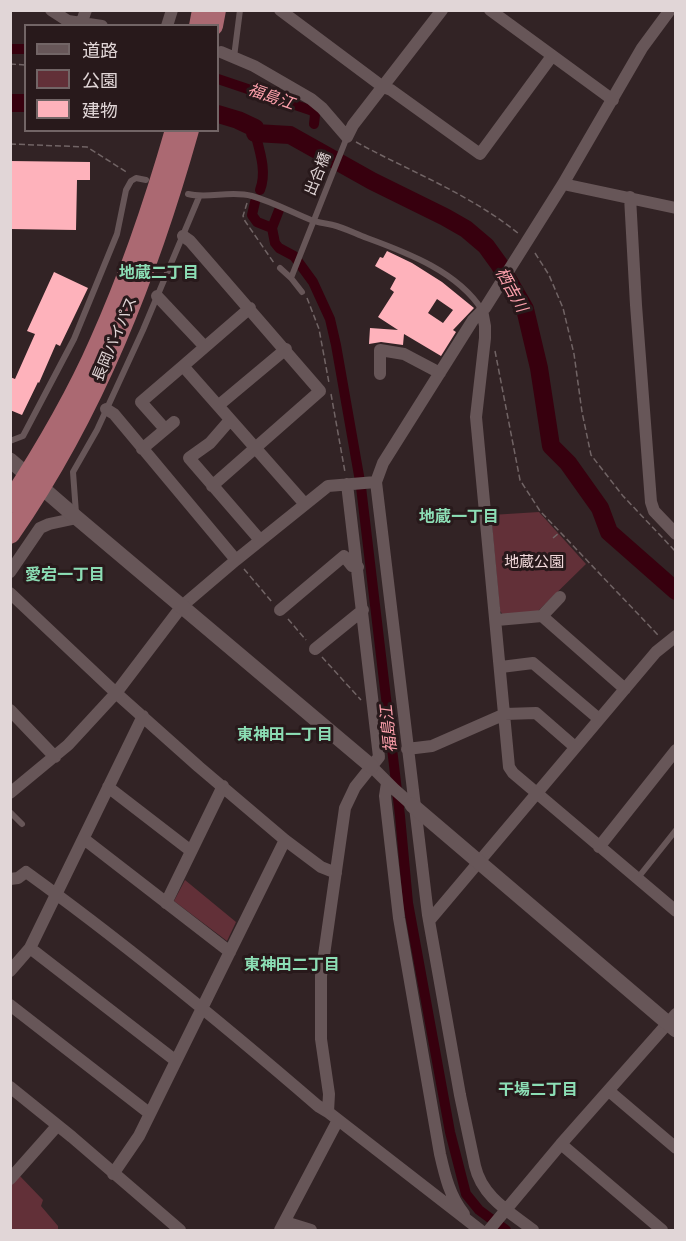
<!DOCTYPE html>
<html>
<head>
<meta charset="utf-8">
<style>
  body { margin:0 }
  #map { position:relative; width:686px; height:1241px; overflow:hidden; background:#322325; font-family:Raleway,"Noto Sans JP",sans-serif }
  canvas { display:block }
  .frame { position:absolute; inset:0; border:12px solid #e1d6d7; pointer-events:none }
  .legend { position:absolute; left:24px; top:24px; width:195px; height:108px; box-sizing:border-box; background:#28191b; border:2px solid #726566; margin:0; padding:8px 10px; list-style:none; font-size:18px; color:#e1d6d7 }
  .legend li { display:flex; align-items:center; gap:12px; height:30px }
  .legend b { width:30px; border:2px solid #726566 }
</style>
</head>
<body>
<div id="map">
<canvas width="686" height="1241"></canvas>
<div class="frame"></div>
<ul class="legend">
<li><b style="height:8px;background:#675658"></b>道路</li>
<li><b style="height:16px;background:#623038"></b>公園</li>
<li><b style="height:16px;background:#feb2bb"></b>建物</li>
</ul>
</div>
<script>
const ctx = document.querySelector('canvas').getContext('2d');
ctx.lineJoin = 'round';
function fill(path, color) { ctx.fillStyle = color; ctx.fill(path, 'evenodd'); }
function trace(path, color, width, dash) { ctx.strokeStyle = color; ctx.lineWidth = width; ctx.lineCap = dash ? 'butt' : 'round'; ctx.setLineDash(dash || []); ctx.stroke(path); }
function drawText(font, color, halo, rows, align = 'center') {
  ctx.font = font + ' Raleway,"Noto Sans JP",sans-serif'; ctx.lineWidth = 6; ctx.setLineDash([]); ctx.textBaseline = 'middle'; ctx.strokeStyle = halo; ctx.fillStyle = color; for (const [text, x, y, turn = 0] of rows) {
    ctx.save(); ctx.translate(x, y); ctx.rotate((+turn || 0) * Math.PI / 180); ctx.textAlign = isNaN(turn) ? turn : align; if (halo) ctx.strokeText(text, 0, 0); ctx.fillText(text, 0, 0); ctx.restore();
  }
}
fill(new Path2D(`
  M539 512 586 564 537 612 504 616 500 611 491 515Z
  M185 880 236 922 227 941 174 901Z
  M18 1174 43 1200 41 1206 58 1226V1230H11V1183Z`), '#623038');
trace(new Path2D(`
  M10 49H26
  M218 79 313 111 315 115 314 124
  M255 133C260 152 267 172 260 190
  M255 202 252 215 257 222 272 228
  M279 210 272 228 275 243 279 248 294 256 313 282 330 319 336 345 361 487 400 816 408 903 450 1132 466 1194 479 1210 506 1230`), '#37000e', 10);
trace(new Path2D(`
  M10 103H26
  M218 114 238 120 255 128V133L290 135 372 181 445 217 466 229 486 246 499 264 525 309 539 368 551 446 568 463 600 508 609 532 676 591`), '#37000e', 18);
fill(new Path2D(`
  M10 161 90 162V180H77L76 230 10 229Z
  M387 251 412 263 442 282 474 308 453 330 456 332 441 356 404 334 403 345 381 342 369 344 370 328 398 330 378 317 394 292 390 289 396 278 375 266 380 257 383 258ZM437 299 453 310 443 323 428 313Z
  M54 272 88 288 60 346 56 344 39 383 38 382 22 415 10 410V377L15 379 35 334 27 331Z`), '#feb2bb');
trace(new Path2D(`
  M10 64 26 65
  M356 142C411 172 470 194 519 234
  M10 144 87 147 128 173
  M247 203 243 216 245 221 274 263
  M535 253 549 275 563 308 574 354 582 412 591 455 623 496 676 552
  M307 298 319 329 329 383
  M495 351 520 480 540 511 658 635
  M331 394 345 472
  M553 538 559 533
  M244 569 272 602
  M288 619 306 640
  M322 657 361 700`), '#716465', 1.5, [6, 3]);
trace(new Path2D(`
  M234 57 240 10
  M188 194C208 199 231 190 252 196 273 202 291 212 311 220 318 223 326 223 333 225 345 228 356 234 367 238 408 253 458 272 482 310
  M280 268 291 278
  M302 292 291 278 347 137
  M10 441 23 436 74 339 117 234 126 190 131 181 136 178 146 180
  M76 513 73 472 97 430 143 330 199 197
  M10 812 22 824
  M637 879 676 830`), '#675658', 6);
trace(new Path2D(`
  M51 10 68 21 102 26
  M280 10 383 87 391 90 480 154 552 56
  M490 10 613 100
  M81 24 86 10
  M167 26 172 10
  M221 52 254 66 311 99 322 108 347 137 353 125 442 10
  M563 184 676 208
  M630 197 636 305 651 502 654 511 676 534
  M183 236 190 241 320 391 212 486
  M157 296 205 347
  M250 308 183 366 304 503
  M482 310 485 326V338L476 417 509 767 513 773 676 911
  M380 374V350L404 354 440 373
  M219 405 286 349
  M106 409 114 414 236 560
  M230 420 210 443 189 458 260 540
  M165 429 141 402 183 366
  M142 449 174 422
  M10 572 40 528 49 524 77 518
  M10 593 116 693 199 767 285 840 321 867 336 873
  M280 610 344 556 352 566 358 567
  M542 616 560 597
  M497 620 542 616 625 689
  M315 649 363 610
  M501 667 533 663 599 719
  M10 710 55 757
  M407 749 432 746 505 714 536 713 575 747
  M371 766 394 789 412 805
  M387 783 385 796 399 918 440 1154C445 1176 450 1197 464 1214
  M108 787 191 851
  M10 793 68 745 116 693 182 606 236 560 328 486 376 482
  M84 839 230 952
  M599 847 676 750
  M10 879 18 878 26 872C127 945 223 1024 318 1106L328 1112 480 1230
  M166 903 223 786
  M429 921 656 652 676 636
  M30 948 176 1061
  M10 971 30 948 143 716
  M10 1005 149 1113
  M10 1087 72 1137 180 1230
  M609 1091 676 1148
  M328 1112 329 1094 321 1039V976L345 808 355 787 379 757 347 484
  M561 1144 662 1230
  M113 1174 139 1136 285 840
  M10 1179 57 1126
  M285 1222 311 1230
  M280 1230 338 1120
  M489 1230 561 1144 676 1014
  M533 1230C510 1212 482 1197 475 1166L460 1095 428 915 376 482 383 463 473 320 485 308 563 184 642 48 670 10`), '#675658', 12);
trace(new Path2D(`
  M10 460 77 518 371 766
  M412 805 676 1030`), '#675658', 15);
trace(new Path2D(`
  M199 26 202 10
  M213 26 216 10
  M10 503C43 452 75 398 99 343 130 274 154 203 175 130
  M10 534C95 412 149 272 189 130`), '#ab6972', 20);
drawText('15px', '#e1d6d7', '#28191b', [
  ["出合橋",318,174,-68],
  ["長岡バイパス",115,339,-67]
]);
drawText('15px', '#f2d9db', '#28191b', [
  ["地蔵公園",534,562]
]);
drawText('italic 16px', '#fea0ac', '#28191b', [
  ["福島江",271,97,19],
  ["栖吉川",511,290,61],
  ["福島江",389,729,-96]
]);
drawText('bold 16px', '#8cdeb5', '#28191b', [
  ["地蔵二丁目",159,273],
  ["地蔵一丁目",459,517],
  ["愛宕一丁目",65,575],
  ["東神田一丁目",285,735],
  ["東神田二丁目",292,965],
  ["干場二丁目",538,1090]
]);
</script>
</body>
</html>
